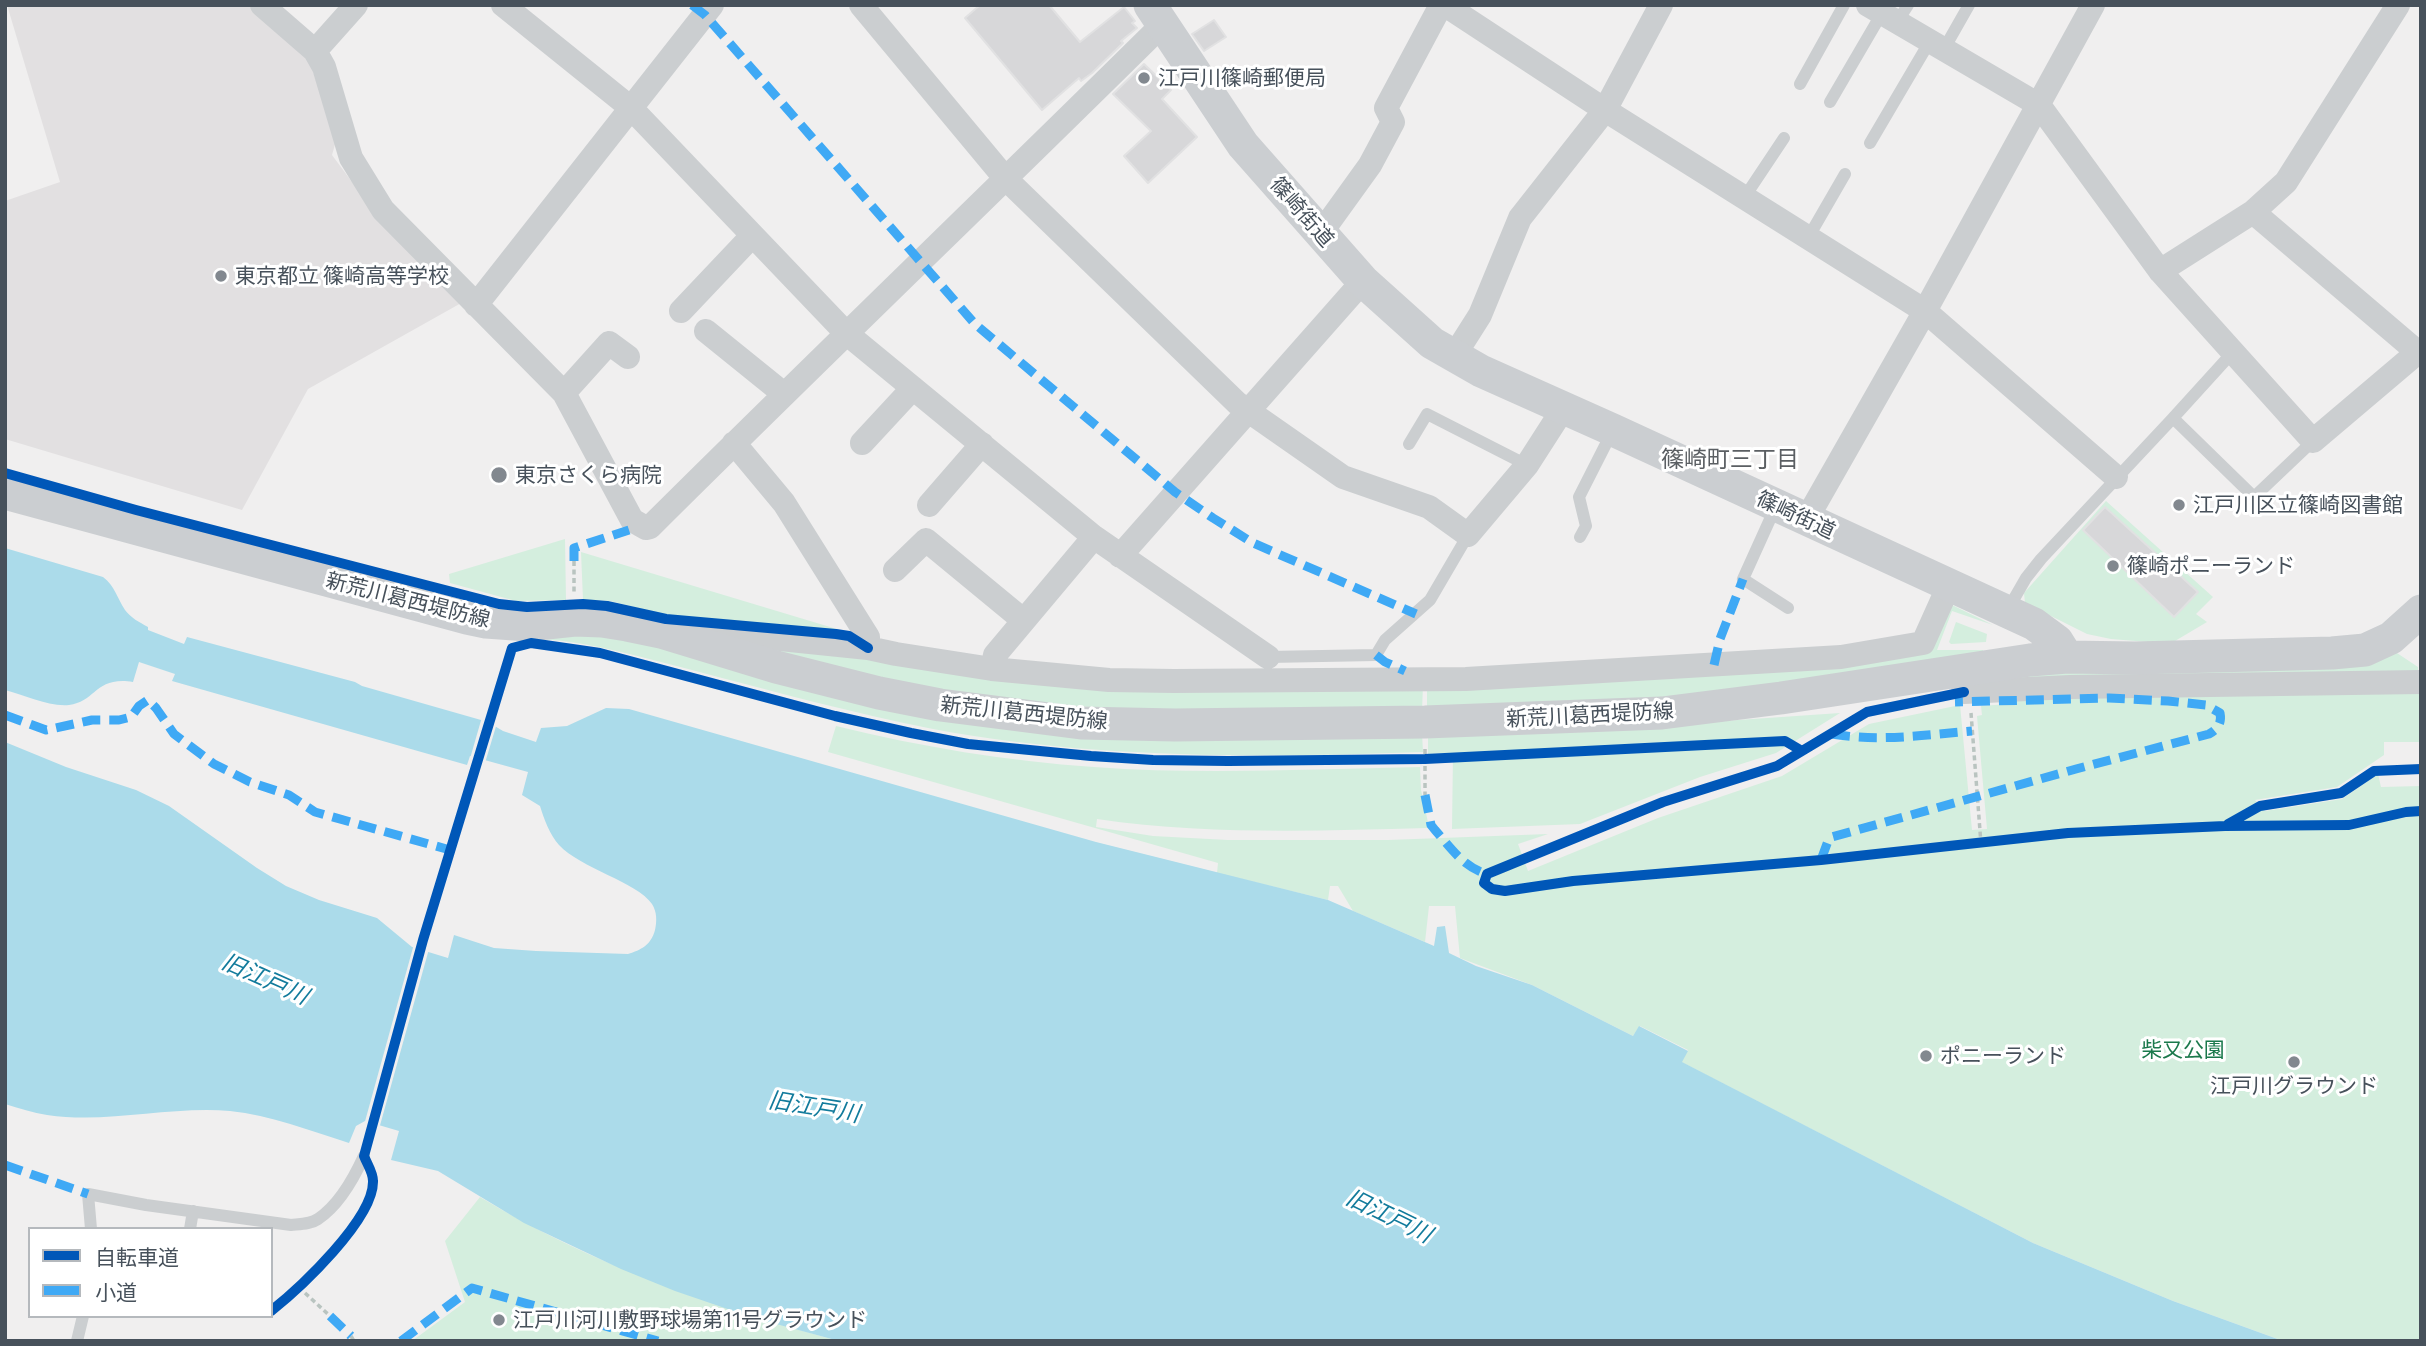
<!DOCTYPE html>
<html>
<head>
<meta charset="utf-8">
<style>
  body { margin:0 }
  #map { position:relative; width:2426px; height:1346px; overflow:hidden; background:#f0efef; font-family:Commissioner,"Noto Sans JP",sans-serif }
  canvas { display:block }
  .frame { position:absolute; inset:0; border:7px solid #47515b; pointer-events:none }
  .legend { position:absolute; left:28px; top:1227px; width:245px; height:91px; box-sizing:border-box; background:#fff; border:2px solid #b5b9bd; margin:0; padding:9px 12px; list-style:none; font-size:21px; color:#47515b }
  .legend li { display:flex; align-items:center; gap:14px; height:35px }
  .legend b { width:35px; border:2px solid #b5b9bd }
</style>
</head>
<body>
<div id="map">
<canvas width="2426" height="1346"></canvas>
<div class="frame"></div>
<ul class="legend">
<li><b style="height:9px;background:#0057b8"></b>自転車道</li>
<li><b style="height:9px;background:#3fa9f5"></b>小道</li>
</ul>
</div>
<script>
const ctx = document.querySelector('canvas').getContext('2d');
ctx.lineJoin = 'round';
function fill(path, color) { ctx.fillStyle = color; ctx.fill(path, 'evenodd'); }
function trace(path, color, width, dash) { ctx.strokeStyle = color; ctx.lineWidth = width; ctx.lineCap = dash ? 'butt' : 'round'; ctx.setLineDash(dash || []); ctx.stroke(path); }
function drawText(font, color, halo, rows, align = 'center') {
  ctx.font = font + ' Commissioner,"Noto Sans JP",sans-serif'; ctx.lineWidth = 6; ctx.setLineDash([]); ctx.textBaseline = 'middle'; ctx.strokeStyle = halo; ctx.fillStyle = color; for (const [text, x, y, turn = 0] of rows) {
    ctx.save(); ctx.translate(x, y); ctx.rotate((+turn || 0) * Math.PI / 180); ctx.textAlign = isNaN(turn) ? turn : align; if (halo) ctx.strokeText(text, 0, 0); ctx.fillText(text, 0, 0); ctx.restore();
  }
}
fill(new Path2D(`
  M7 5H253L308 56 336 141 332 155 378 217 463 302 308 389 242 510 5 439V201L60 182Z`), '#e2e0e1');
fill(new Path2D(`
  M2106 501 2213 597 2196 614 2207 622 2175 641 2148 642 2111 639 2087 634 2025 603 2024 593Z
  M565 539 566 600 516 601 450 583 449 574Z
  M581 552 840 630 670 616 610 601 583 600Z
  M1948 603 1993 625 1952 611 1937 650H1983L1986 655 1709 697 1427 711V685L1927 649Z
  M1956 622 1987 634 1986 642 1951 644 1949 642Z
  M607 632 799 686 1422 733 1423 752C1260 758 1094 759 933 729 852 713 772 691 692 670 643 658 593 642 542 639Z
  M724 639 945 668 1423 685 1422 711 1215 716 964 698Z
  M2397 653 2418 667V673L1999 682 2011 673Z
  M2421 686V742H2384V755L2337 787 2255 800 2265 811 2342 799 2378 774 2381 787 2421 786V1341H2283L2173 1301 2033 1243 1681 1062 1688 1050 1640 1026 1633 1036 1532 985 1460 958 1455 906H1429L1425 942 1353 911 1338 886H1330L1328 900 1217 873 1218 863 828 752 836 726C921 747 1007 761 1094 767 1202 775 1311 769 1420 767L1421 790 1429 827 1427 828C1316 831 1206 835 1097 819L1096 827 1153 836 1228 840H1388L1548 834 1518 844 1528 871 1658 818 1782 776 1869 724 1960 705 1972 830 1987 829 1977 716 1982 715 1981 706 2008 704V696Z
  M1840 713 1776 753 1700 777 1580 824 1452 829 1453 753 1428 754V734L1621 728Z
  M480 1197C593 1265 713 1307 839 1341H412L465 1302 445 1241Z`), '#d4eede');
fill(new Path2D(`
  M5 548 103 577C115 586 117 598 125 610 131 618 139 622 148 627V630L184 644 187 637 355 682 362 686 488 722 503 731 536 742 541 728 567 726 606 708 629 709 1096 842 1328 900 1434 946 1437 927 1445 926 1449 953 1476 966 1532 985 1633 1036 1639 1026 1688 1051 1682 1062 2033 1243 2173 1301 2283 1341H839L754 1318 675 1291 621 1269 524 1223 438 1171 391 1160 399 1131 365 1121 356 1126 349 1143C311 1131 270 1115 230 1111 169 1106 108 1124 47 1115 33 1113 19 1108 5 1104V742L66 767 136 790 169 806 257 868 286 886 319 900 377 918 412 947 448 958 454 935 494 948 536 951 628 954C641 950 651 945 655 930 657 921 657 912 652 904 637 882 580 868 559 845 550 835 544 819 540 806L522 795 528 772 470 756 467 765 172 681 175 674 139 662 133 682C95 676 96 702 69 705 49 707 24 695 5 690Z`), '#abdbea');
fill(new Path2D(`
  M482 717 497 723 485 763 472 760 467 769Z
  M414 944 429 949 379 1129 364 1125Z`), '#f0efef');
const building = new Path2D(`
  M980 5H1049L1080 42 1124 7 1135 21 1132 23 1137 28 1121 41 1123 43 1092 73 1081 81 1079 78 1042 110 965 18Z
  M1214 20 1226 37 1204 51 1192 34Z
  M1144 64 1171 90 1162 99 1197 137 1148 183 1124 156 1151 131 1113 94Z
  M2105 507 2198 592 2174 617 2083 530Z`);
fill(building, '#d7d7d9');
trace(building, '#e1e1e2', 2);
trace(new Path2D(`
  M574 561V594
  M1971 713 1981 844
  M1425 749V795
  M305 1293 330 1316
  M351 1336 354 1341`), '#b9c4c0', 3.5, [5, 3.5]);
trace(new Path2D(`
  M1897 22 1908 5
  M1944 49 1969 5
  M1800 84 1844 5
  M1830 102 1882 13
  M1870 143 1930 41
  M1744 198 1784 138
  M1808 238 1845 174
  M2173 418 2233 352
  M1409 444 1427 414 1527 465
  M1776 506 1743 579 1788 608
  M1580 537 1586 526 1579 497 1613 430
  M2007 611 2026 578 2041 559 2173 418 2254 497 2313 441
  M1268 657 1376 655 1385 640 1430 600 1468 535
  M91 1229 88 1194 146 1205 291 1225C300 1224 311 1224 318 1219 339 1205 354 1178 364 1156
  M190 1229 193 1211
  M77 1341 83 1316`), '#cbced0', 12);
trace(new Path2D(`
  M262 5 315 51 324 67 351 158 383 210 564 393 632 520 646 528 650 527C820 358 993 192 1163 24
  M503 5 631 108 846 333 1094 537 1268 657
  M861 5 1005 178 1237 403 1343 477 1429 507 1468 535 1527 465 1563 409
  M1445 5 1605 110 1925 311 2116 477
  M1868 5 2039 105 2160 271 2313 441 2418 352
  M315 51 356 5
  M2253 212 2421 355
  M1321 233 1370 165 1393 122 1386 108 1441 5
  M2160 271 2253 212 2286 182 2398 5
  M476 305 712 5
  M681 311 752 236
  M706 331 784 394
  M1454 356 1480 315 1520 218 1605 110 1661 5
  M564 393 609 343 628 357
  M734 443 784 503 868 637V648
  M862 443 913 388
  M929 505 982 444
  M1806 520 1925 311 2093 5
  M1120 556 1363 281
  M895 570 926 540 1023 620
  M690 632 722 633 868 648 896 654 992 669 1109 680 1174 681 1466 679 1841 657 1923 643 1949 585
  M992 669 995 655 1094 537
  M1960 669 1964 692 2070 687 2421 682`), '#cbced0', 24);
trace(new Path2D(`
  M1150 5 1243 145 1363 281 1432 343 1481 371 1613 430 2034 624 2057 641 2067 657
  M5 493 467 618 486 622 528 625 575 620 602 621 627 625 661 632 776 667 879 693 940 705 1081 723 1175 725 1425 722 1662 713 1781 698 2030 660 2067 657 2135 658 2332 653 2365 650 2391 638 2421 611`), '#cbced1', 33);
trace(new Path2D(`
  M692 5 705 15 975 324 1175 492 1213 518 1253 543 1416 614
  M574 561V548L629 530
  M1376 655 1385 662 1405 671
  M1714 665 1720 639 1743 579
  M5 715 46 730 92 720H119L131 717 139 706 148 700 156 708 174 734 214 764 250 782 289 795 315 812 450 850
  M1832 734C1879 742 1925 735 1972 731
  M1425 795 1431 825 1435 830C1451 848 1463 867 1487 874
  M1821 860 1828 841 1832 837 2076 769 2209 734C2218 729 2222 723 2220 713L2206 705 2168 701 2109 698 1955 702
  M5 1165 88 1194
  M330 1316 351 1336
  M401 1341 472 1288 658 1341`), '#3fa9f5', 9, [18, 9]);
trace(new Path2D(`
  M5 473 136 510 499 604 527 607 583 604 607 606 666 619 836 634 849 636 868 648
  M1964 692 1867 712 1777 766 1663 802 1487 874 1484 883 1492 889 1505 891 1573 881 1821 860 2068 833 2225 826 2349 825 2406 812 2421 811
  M2228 824 2260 806 2341 793 2374 771 2421 769
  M271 1311C300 1288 374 1219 373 1181 373 1172 367 1164 364 1156L423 940 512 648 531 643 600 653 835 716 911 733 968 744 1091 756 1153 760 1228 761 1425 759 1785 741 1802 751`), '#0057b8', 10);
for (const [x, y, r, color] of [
  [1144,78,7,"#82888f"],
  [221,276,7,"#82888f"],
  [499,475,9,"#82888f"],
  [2179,505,7,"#82888f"],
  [2113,566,7,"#82888f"],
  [1926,1056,7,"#82888f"],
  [2294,1062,7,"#82888f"],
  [499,1320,7,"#82888f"]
]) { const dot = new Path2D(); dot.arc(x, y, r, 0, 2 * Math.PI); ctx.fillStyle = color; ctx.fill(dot); trace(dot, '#fff', 2.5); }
drawText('21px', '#47515b', '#fff', [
  ["江戸川篠崎郵便局",1158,78],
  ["東京都立 篠崎高等学校",235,276],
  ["東京さくら病院",515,475],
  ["江戸川区立篠崎図書館",2193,505],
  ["篠崎ポニーランド",2127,566],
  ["ポニーランド",1940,1056],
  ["江戸川グラウンド",2294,1086,"center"],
  ["江戸川河川敷野球場第11号グラウンド",513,1320]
], 'left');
drawText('21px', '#47515b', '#fff', [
  ["篠崎街道",1302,212,49],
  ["篠崎街道",1796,515,25],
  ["新荒川葛西堤防線",408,600,14],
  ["新荒川葛西堤防線",1024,713,6],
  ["新荒川葛西堤防線",1590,715,-3]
]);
drawText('21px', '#1b794c', '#fff', [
  ["柴又公園",2183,1050]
]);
drawText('23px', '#5b5f63', '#fff', [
  ["篠崎町三丁目",1730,459]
]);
drawText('italic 23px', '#127b9c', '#fff', [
  ["旧江戸川",265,979,24],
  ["旧江戸川",814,1107,9],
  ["旧江戸川",1389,1216,26]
]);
</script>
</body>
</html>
